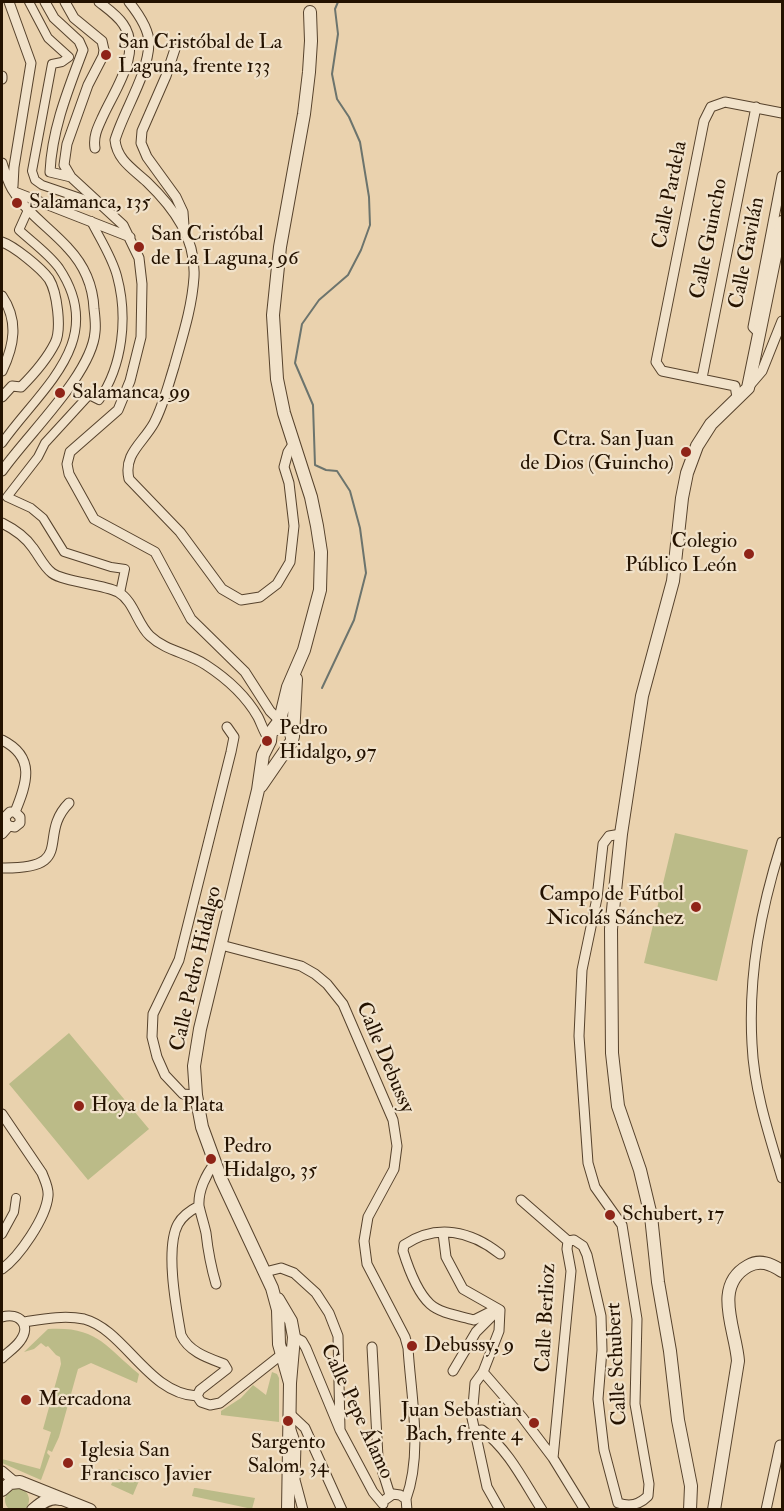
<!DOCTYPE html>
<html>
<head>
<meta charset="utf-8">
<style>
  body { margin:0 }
  #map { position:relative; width:784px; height:1511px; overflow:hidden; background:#ead2ae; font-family:"IM FELL Double Pica",serif }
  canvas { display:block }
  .frame { position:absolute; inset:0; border:3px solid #241200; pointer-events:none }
</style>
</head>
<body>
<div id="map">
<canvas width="784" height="1511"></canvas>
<div class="frame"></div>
</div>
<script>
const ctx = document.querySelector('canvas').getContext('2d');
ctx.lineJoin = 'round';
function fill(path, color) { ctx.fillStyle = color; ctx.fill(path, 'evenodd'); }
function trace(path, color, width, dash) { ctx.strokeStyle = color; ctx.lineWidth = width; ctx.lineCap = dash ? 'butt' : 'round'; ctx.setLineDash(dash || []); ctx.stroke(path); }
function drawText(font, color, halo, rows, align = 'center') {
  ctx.font = font + ' "IM FELL Double Pica",serif'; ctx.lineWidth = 4.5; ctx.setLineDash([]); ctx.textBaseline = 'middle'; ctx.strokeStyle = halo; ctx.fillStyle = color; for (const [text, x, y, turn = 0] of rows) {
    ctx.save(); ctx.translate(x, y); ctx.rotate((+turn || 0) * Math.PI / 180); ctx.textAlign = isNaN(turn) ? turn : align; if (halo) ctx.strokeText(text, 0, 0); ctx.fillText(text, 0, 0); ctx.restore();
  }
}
fill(new Path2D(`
  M675 833 748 850 717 981 644 963Z
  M69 1033 149 1129 88 1180 9 1084Z
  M48 1329C97 1326 105 1346 139 1374L137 1383 91 1363 78 1369 59 1437 52 1452 48 1450 47 1453 50 1456 41 1480 2 1463V1459L40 1469 51 1432 43 1429 61 1364 60 1357 56 1355 48 1346 46 1347 41 1343 34 1349 24 1352Z
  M272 1372 277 1374 279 1378V1422L221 1415V1411L241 1398 253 1385 266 1395Z
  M118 1469 141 1476 133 1495 111 1485Z
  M194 1488H196L255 1498 252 1509 192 1496Z
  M5 1500a12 12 0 1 1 24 0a12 12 0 1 1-24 0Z`), '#bb8');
trace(new Path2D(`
  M322 688 354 620 366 573 360 528 350 491 337 471 326 470 315 465 313 405 295 363 302 324 319 300 348 275 361 250 370 225 369 197 360 142 349 117 337 99 332 74 338 34 335 9 338 2`), '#6c746d', 2);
const pedestrian = new Path2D(`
  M29 2 48 38 69 57 62 62 52 64 32 171 35 180 42 185 101 205
  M91 221C100 239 112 257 117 276 128 317 123 365 99 400L89 395 45 443 38 457 7 497 31 508 43 518 64 552 111 567 125 569 120 593
  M2 443C41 388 108 341 59 268 49 254 32 242 19 230L28 210
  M2 1234 14 1212 16 1198`);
const minor = new Path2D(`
  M9 2 31 63 14 167 13 186
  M45 2 54 18 79 41 83 50C68 90 52 129 50 172L71 177
  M65 2 74 18 102 41 104 50 103 56 88 85 67 144 64 165 71 177 123 225 139 258 142 284 141 337 130 381 118 410 70 452 67 464 69 474 94 519 155 552 191 619 245 672 270 711 282 723
  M129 2C137 12 149 29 149 43 148 75 124 110 115 140 117 160 133 169 147 182 174 208 196 238 194 277 192 308 182 338 174 367 168 386 163 406 154 423 143 443 123 454 129 479L180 532 222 589 241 600 260 597 277 584 290 562 294 526 289 483 284 467 288 452 294 443
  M175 49 166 76 142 131 141 143 147 157 176 197 183 212 184 226
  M2 76V79
  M95 148C93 136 98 127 103 116 114 91 143 52 123 24 117 15 108 9 99 2
  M2 163C5 172 8 184 14 192 28 214 51 229 68 248 84 265 93 285 94 309 95 317 96 325 95 332 92 374 27 435 2 471
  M15 192 130 237
  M2 242C14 246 41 268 49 279 57 292 62 329 55 343 47 359 34 374 21 387L12 386 2 397
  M2 296C19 321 14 346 2 371
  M760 334 753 327 782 176
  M702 378 756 107
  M750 385 762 371 782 321
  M737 397 735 386 662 371 656 362 704 121 711 107 725 102 782 113
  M2 523C14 529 25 536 33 548 39 556 44 567 52 573 64 582 102 584 118 592 134 601 137 624 150 636 166 651 188 653 206 665 226 678 246 696 258 717 262 725 264 733 270 741
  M2 740C36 757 27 783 15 812H10L5 817 6 823 9 826
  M2 834 9 826 15 827 20 823V817L15 812
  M782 842C761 908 748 974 752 1044 754 1090 769 1135 782 1178
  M2 868C78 869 36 836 69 803
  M221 945 301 966 315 974 327 984 343 1004 393 1120 397 1146 394 1169 368 1217 364 1241 367 1264 405 1337 408 1348C411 1397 423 1452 406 1499
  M196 1095 183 1094 165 1075 157 1057 152 1037 153 1014 179 960 231 752 234 737 227 727
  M2 1114 42 1173C45 1181 49 1188 48 1196 46 1218 19 1257 2 1269
  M215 1163C206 1174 198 1191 199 1206 201 1215 204 1224 206 1233 208 1251 211 1267 216 1284
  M521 1200 568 1241
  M199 1206C191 1210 183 1215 178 1224 165 1248 176 1307 181 1335 189 1352 208 1358 224 1364L227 1369 200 1390 197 1396 201 1402 210 1405 220 1403 286 1351
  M443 1233 446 1257 463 1289 500 1310
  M568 1241 574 1240 583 1246 587 1255 601 1316 602 1350 598 1399 604 1450 618 1503C630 1507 639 1505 648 1496L649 1484 635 1404 637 1319 622 1225 595 1187 588 1163 579 1036 582 970 597 898 603 844 609 836 621 834
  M265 1272 281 1268 294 1273 316 1293 329 1313 338 1336 340 1430
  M500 1310 492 1311 474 1320C461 1316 441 1314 430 1304 417 1292 408 1267 403 1251L404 1245C437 1223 471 1231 500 1254
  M2 1317C19 1312 32 1325 20 1341 15 1348 7 1353 2 1358
  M24 1322C43 1319 64 1315 84 1319 125 1330 148 1394 197 1396
  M294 1337 302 1341 306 1348 340 1430 373 1492 383 1504
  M372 1347 378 1457 390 1495
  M453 1371 476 1332 493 1315
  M483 1372 522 1417 553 1458 585 1510
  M289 1413 305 1428 342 1510
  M291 1430 296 1444 295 1480 303 1510
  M475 1431 482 1430C509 1450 524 1482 542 1510
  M553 1458 571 1271 567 1249 568 1241
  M2 1471 15 1482
  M386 1499 393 1494 400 1495 406 1499 407 1510
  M500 1510 487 1487 472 1418 475 1383 483 1372 499 1331 500 1310
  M766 1510 780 1445 782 1446`);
const tertiary = new Path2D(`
  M293 737 296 679
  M261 786 292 741C293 730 284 724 274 730
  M278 1299 291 1321 294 1337 290 1383 288 1510
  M290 1383 279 1344 278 1310 272 1288 221 1179 202 1127 196 1095 194 1066 200 1029 258 790 263 755 270 741 271 732 280 720 288 687 304 650 320 590 321 552 317 526 311 497 284 413 277 379 273 315 280 247 304 114 309 72 311 41 310 12
  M2 1490 10 1483 20 1482 90 1510
  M33 1510C41 1503 50 1496 60 1499
  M690 1510 691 1486 678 1420 670 1351 658 1282 651 1216 640 1170 618 1106 612 1053 611 929 621 834 642 696 673 581 682 498 687 473 697 446 711 424 748 388 782 222
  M714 1510 738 1361C736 1330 712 1286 748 1266 760 1259 771 1264 782 1271`);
trace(pedestrian, '#56422c', 10);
trace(minor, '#56422c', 11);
trace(tertiary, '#56422c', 14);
trace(pedestrian, '#f1e2ca', 8);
trace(minor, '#f1e2ca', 9);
trace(tertiary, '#f1e2ca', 12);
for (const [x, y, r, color] of [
  [106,55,6,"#8f2418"],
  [17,203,6,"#8f2418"],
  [139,247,6,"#8f2418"],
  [60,393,6,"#8f2418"],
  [686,452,6,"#8f2418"],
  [749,554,6,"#8f2418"],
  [267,741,6,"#8f2418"],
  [696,907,6,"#8f2418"],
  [79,1106,6,"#8f2418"],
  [211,1159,6,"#8f2418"],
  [610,1215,6,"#8f2418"],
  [412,1346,6,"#8f2418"],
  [26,1400,6,"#8f2418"],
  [288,1421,6,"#8f2418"],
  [534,1423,6,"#8f2418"],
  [68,1463,6,"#8f2418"]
]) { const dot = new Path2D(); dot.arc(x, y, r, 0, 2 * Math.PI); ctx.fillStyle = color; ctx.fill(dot); trace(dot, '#f1e2ca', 2); }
drawText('21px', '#241200', '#f1e2ca', [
  ["San Cristóbal de La",118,43],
  ["Laguna, frente 133",118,67],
  ["Salamanca, 135",29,203],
  ["San Cristóbal",151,235],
  ["de La Laguna, 96",151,259],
  ["Salamanca, 99",72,393],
  ["Ctra. San Juan",674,440,"right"],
  ["de Dios (Guincho)",674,464,"right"],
  ["Colegio",737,542,"right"],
  ["Público León",737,566,"right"],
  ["Pedro",279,729],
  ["Hidalgo, 97",279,753],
  ["Campo de Fútbol",684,895,"right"],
  ["Nicolás Sánchez",684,919,"right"],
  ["Hoya de la Plata",91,1106],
  ["Pedro",223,1147],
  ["Hidalgo, 35",223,1171],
  ["Schubert, 17",622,1215],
  ["Debussy, 9",424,1346],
  ["Mercadona",38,1400],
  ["Juan Sebastian",522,1411,"right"],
  ["Bach, frente 4",522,1435,"right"],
  ["Sargento",288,1443,"center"],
  ["Salom, 34",288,1467,"center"],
  ["Iglesia San",80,1451],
  ["Francisco Javier",80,1475]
], 'left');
drawText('21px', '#241200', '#f1e2ca', [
  ["Calle Pardela",671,195,-79],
  ["Calle Guincho",710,239,-79],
  ["Calle Gavilán",748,253,-79],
  ["Calle Pedro Hidalgo",197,969,-77],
  ["Calle Debussy",384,1058,67],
  ["Calle Berlioz",547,1318,-87],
  ["Calle Schubert",618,1364,-93],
  ["Calle Pepe Álamo",356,1412,65]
]);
</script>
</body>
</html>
